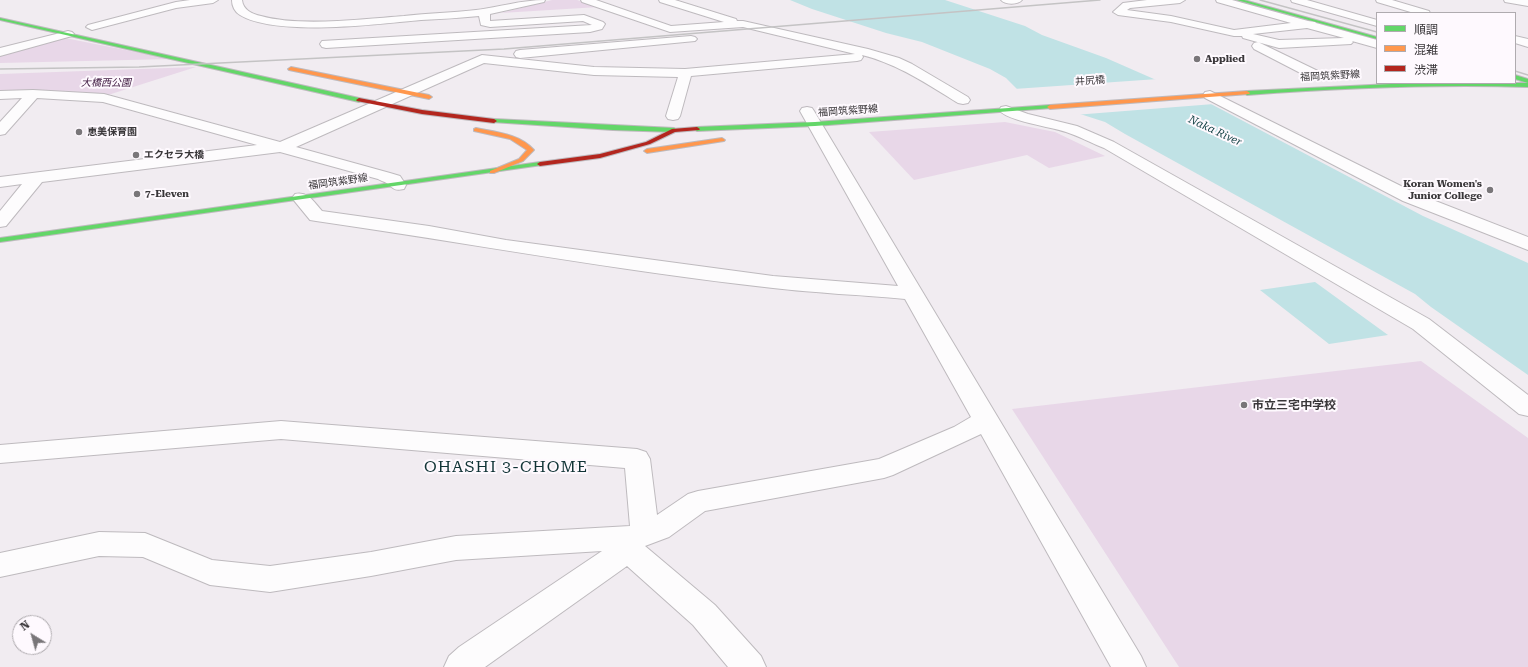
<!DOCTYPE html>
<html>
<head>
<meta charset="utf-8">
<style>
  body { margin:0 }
  #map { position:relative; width:1528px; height:667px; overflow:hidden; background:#f1ecf1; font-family:"Roboto Serif","Noto Sans JP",serif }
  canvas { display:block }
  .legend { position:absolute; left:1376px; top:12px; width:140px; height:72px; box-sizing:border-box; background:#fef9fe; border:1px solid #afabaf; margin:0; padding:5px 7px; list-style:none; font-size:12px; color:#393639 }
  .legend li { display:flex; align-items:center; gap:8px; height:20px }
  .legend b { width:20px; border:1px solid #afabaf }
  .north { position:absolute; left:12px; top:615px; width:40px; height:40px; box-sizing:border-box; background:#fef9fe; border:1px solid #afabaf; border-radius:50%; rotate:323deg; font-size:11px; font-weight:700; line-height:16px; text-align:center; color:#393639 }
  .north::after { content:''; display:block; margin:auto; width:14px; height:18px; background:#797679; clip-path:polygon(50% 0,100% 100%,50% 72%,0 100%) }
</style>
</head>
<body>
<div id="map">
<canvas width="1528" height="667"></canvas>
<ul class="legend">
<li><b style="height:5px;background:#63d668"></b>順調</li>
<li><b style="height:5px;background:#ff974d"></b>混雑</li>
<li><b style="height:5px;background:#b3261e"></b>渋滞</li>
</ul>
<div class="north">N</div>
</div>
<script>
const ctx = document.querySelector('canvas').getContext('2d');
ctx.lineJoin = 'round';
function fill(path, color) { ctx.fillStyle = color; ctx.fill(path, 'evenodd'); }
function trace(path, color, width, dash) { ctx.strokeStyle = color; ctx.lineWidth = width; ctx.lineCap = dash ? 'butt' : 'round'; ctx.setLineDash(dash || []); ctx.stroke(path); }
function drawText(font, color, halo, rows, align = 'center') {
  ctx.font = font + ' "Roboto Serif","Noto Sans JP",serif'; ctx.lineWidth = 4; ctx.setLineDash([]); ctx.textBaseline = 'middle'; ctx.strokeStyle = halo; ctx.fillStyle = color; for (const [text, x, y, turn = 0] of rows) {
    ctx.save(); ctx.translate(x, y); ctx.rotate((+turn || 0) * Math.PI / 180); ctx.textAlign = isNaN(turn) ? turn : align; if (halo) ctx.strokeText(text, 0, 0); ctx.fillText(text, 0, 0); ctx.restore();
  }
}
fill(new Path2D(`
  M552 0H577L599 7 501 13Z
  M65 38 171 59 0 63V56Z
  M196 67 108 95 27 90 0 91V74Z
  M1005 122 1055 132 1105 156 1049 168 1027 155 914 180 869 132Z
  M1421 361 1528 438V667H1179L1012 409Z`), '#e8d7e8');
fill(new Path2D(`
  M790 0H945L1025 26 1042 35 1106 58 1211 104 1423 216 1528 263V375L1431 307 1415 294 1125 134 1105 122 1077 113 1017 89 1006 78 990 69 922 42 886 33 812 9Z
  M1315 282 1388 335 1329 344 1260 290Z`), '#c0e2e5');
fill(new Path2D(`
  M1158 79 1214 104 1074 115 1014 89Z`), '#f1ecf1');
const street = new Path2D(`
  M190 0H218L213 3 176 8 92 30 86 27 88 25 176 2Z
  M232 0H242C243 10 252 14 261 16 300 27 363 19 404 16 428 13 452 13 476 10 499 7 522 0 545 0L544 2 490 14V21L584 15 603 22 605 24 602 29 590 32 326 48 322 47 320 44 322 41 592 25 583 21 490 27 481 25 479 16C460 18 441 19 421 20 379 24 276 37 240 15 235 12 232 6 232 0Z
  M581 0H596L671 26 724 22 660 2 659 0H675L736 19 737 21H743L868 49 899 58 912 64 968 97 970 100 968 103 963 104 958 103C927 84 898 64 862 55L863 57 861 60 857 61 691 76 680 116 678 119 673 120 668 119 666 116 678 77 594 75 484 63 296 147 390 173 400 176 406 185 404 189C395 191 394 189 388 184 386 182 381 181 378 179L280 152 42 182 6 226 0 227V211L22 184 0 187V177L257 145 103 102 37 98 5 134 0 135V122L22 98 0 99V91L33 90 104 94 280 142 482 55 594 67 685 69 855 54 743 27 670 32 582 2Z
  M1001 0H1022C1018 5 1005 5 1001 0Z
  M1147 0H1185L1180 3 1130 8 1127 10 1171 16 1234 30 1291 23 1217 2 1216 0H1232L1308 21 1315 22 1316 23 1377 40V48L1352 41 1353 42 1351 44 1279 48 1243 38 1242 36H1234L1171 22 1118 15 1113 12 1123 3ZM1307 28 1344 38 1279 40 1253 34Z
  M1291 0H1307L1377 20V26L1292 2Z
  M1376 0H1392L1429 11 1430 13H1414L1377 2Z
  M1504 0H1528V6L1505 2Z
  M68 31 72 32 74 34 72 36 0 56V48Z
  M691 36 695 37 697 39 695 41 520 58 516 57 514 54 516 51 520 50Z
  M1515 36 1528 39V47L1515 43Z
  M1258 42 1322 73 1323 76 1322 79H1312L1254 49 1252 46 1254 43Z
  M1210 91 1415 193 1528 237V250L1403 201 1205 98 1203 95 1205 92Z
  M1006 106 1028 114 1077 126 1114 142 1429 319 1528 395V416L1519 414 1413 329 1104 148C1091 143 1079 136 1066 132 1052 127 1007 121 999 110L1001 107Z
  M807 107 812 108 814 111 1141 656 1146 667H1111L981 434 893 475 884 478 705 511 669 537 645 546 715 605 761 656 766 667H728L693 625 627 566 485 667H444L449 656 459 647 602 551 456 560 371 576 270 592 210 585 143 557 99 556 0 577V553L99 532 145 533 212 560 270 566 371 552 456 536 630 526 625 468 281 439 0 463V445L281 421 637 449 646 452 650 459 657 515 688 494 698 491 879 459 954 427 971 417 905 299C861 295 816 293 773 288 620 271 468 243 316 221L310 220 292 198 295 194C308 191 314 202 322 211L429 226 506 240 773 276 898 286 800 111 802 108Z`);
const fast = new Path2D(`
  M1237 0H1244L1377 37V39Z
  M0 18 359 98 362 100 359 102 0 20Z
  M1515 75 1528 79V83L1515 79Z
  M1412 83H1528V87C1434 84 1341 88 1247 95L1244 93 1247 91Z
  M1050 105 1052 106V108L815 126 697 131 694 129 697 127 815 122Z
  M494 119 674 128 677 130 674 132 613 130 492 122V120Z
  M540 162 542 163V165L0 242V238Z`);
const slow = new Path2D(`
  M291 67 429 95 432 97 429 99 289 70 288 69Z
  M1247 91 1250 93 1249 94 1050 109 1047 107 1050 105Z
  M476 128C496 132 520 134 534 150L523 161 494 173H490V171L519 159 527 150 510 139 474 131V129Z
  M722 138 725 140 724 141 647 153 644 151 647 149Z`);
const jam = new Path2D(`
  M359 98 422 110 494 119 497 121 494 123 422 114 357 101 356 100Z
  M697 127 700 129 699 130 675 132 650 144 600 158 540 166 537 164 540 162 600 154 646 142 672 129Z`);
trace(street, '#bebabe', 2);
trace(fast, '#bebabe', 2);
trace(slow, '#bebabe', 2);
trace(jam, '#bebabe', 2);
fill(street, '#fdfcfd');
fill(fast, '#63d668');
fill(slow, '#ff974d');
fill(jam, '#b3261e');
trace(new Path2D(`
  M1260 0 1377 32
  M0 69 139 67 504 49 1100 0
  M1515 71 1528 75`), '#c4c3c4', 1.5);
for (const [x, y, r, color] of [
  [1197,59,4,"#797679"],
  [79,132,4,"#797679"],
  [136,155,4,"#797679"],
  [1490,190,4,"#797679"],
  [137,194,4,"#797679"],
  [1244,405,4,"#797679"]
]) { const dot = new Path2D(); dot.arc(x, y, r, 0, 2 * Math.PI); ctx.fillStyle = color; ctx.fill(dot); trace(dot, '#fef9fe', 1.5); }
drawText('bold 10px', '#393639', '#fef9fe', [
  ["Applied",1205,59],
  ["恵美保育園",87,132],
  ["エクセラ大橋",144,155],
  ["Koran Women's",1482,184,"right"],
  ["Junior College",1482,196,"right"],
  ["7-Eleven",145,194]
], 'left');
drawText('10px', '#393639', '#fef9fe', [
  ["福岡筑紫野線",1330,76,-3],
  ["井尻橋",1090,81,-4],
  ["福岡筑紫野線",848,111,-4],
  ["福岡筑紫野線",338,182,-8]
]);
drawText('italic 10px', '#3f1a41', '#fef9fe', [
  ["大橋西公園",106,83]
]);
drawText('italic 11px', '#184548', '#fef9fe', [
  ["Naka River",1215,131,25]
]);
drawText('bold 12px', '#393639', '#fef9fe', [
  ["市立三宅中学校",1252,405]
], 'left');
ctx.letterSpacing = '1px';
drawText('16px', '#113436', '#fef9fe', [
  ["OHASHI 3-CHOME",506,467]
]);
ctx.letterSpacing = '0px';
</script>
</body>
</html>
